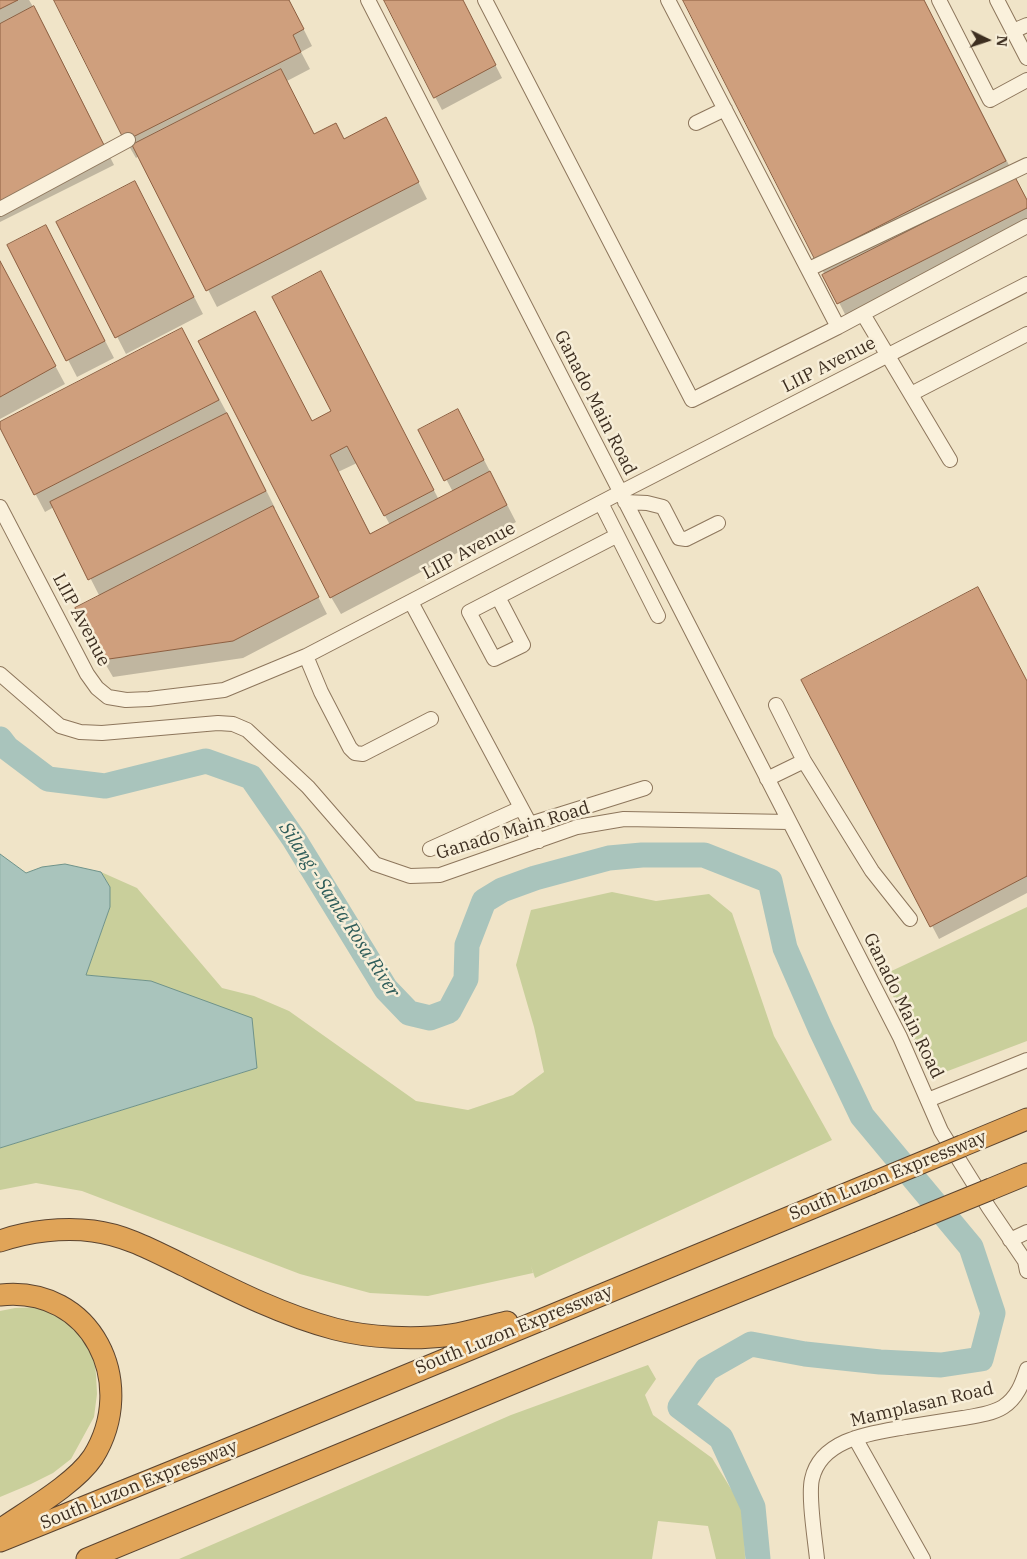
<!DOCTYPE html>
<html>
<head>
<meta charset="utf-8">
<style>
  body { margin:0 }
  #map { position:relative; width:1027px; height:1559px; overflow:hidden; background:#f0e4c8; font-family:"IBM Plex Serif",serif }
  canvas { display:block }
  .north { position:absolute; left:962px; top:15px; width:50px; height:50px; -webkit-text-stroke:4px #f7eed8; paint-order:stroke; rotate:94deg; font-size:14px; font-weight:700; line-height:20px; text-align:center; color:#3d2e20 }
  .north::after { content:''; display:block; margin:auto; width:18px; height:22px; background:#3d2e20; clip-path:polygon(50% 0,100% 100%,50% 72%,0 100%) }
</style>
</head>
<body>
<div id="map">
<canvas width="1027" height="1559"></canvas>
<div class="north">N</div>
</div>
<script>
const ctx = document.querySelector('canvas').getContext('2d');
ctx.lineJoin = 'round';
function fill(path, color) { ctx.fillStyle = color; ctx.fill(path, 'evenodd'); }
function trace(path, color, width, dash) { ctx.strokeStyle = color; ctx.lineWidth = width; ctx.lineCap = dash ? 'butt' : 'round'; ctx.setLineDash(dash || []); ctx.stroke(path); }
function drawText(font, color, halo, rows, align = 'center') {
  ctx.font = font + ' "IBM Plex Serif",serif'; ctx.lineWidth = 5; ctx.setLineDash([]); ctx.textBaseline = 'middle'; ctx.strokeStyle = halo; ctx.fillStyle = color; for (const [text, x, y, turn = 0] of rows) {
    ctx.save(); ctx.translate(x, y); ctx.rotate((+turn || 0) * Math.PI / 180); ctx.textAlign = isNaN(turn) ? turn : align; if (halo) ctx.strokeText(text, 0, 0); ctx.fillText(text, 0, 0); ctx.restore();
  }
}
fill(new Path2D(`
  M101 872 137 888 222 988 254 996 289 1011 416 1101 468 1110 513 1095 544 1072 534 1027 516 965 531 910 612 892 656 901 709 894 732 913 774 1036 832 1140 535 1278 531 1266 533 1273 428 1296 370 1293 300 1274 82 1191 36 1183 0 1190V1148L257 1068 151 981 86 975 110 907V887Z
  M1027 907V1041L932 1077 883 975Z
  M43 1307 67 1318 93 1351 96 1374 97 1394 94 1417 71 1459 53 1473 31 1484 0 1497V1311L15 1308Z
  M648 1365 656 1379 645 1395 653 1415 712 1458 744 1510 745 1559H716L708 1526 658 1521 652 1559H179L511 1415Z`), '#c9cf9b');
const water = new Path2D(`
  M0 854 26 873 42 867 65 864 101 872 110 887V907L86 975 151 981 252 1018 257 1068 0 1148Z`);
fill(water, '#a9c4bc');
trace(water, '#6f938a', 1);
fill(new Path2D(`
  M0 0H29L44 25 114 165 0 222Z
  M56 0H289L312 46 301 52 310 69 287 81 315 136 344 140 395 136 427 199 217 307 139 156 136 158 126 141Z
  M385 0H462L502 78 442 110Z
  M684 0H924L1027 200V229L848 320Z
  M144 200 203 314 126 354 58 222Z
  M55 244 114 358 77 377 9 246Z
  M0 263 65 384 0 419Z
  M321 272 439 500 453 492 420 430 465 423 516 522 341 614 331 597 255 312 313 423 333 412ZM357 463 390 525 371 535 338 472Z
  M182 329 237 432 275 508 273 509 327 614 243 658 113 677 103 660 100 597 54 507 45 512 36 495 0 423Z
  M803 681 1027 682V893L939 939Z`), '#0003');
trace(new Path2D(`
  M0 739 7 748 48 779 105 786 206 761 251 777 294 839 386 989 409 1013 430 1018 449 1011 466 979 467 945 484 901 502 890 535 878 609 858 642 855H704L770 881 785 948 820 1028 862 1116 971 1247 993 1313 981 1359 941 1365 880 1362 805 1354 751 1344 707 1369 680 1407 721 1438 753 1507 758 1559`), '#a9c4bc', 25);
const building = new Path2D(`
  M0 0H18L0 9Z
  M54 0H289L304 29 293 35 301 52 125 141Z
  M384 0H463L496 65 434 98Z
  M683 0H924L1006 161 815 259Z
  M34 6 105 147 0 201V24Z
  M281 69 314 134 336 123 344 139 386 117 419 182 206 291 132 145Z
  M1015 177 1027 200V208L837 304 822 275Z
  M135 181 194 297 115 338 56 222Z
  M46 225 105 341 66 361 7 245Z
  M0 261 56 366 0 397Z
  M321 271 434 490 384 516 347 446 330 455 370 534 490 471 507 505 330 598 198 341 255 311 312 421 331 411 272 297Z
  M182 328 219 400 34 495 0 428V422Z
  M458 409 484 460 444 481 418 430Z
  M227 413 266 491 88 580 50 502Z
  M273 506 319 597 233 641 102 660 75 608Z
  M978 587 1027 681V876L930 927 801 680Z`);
fill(building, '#cf9f7d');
trace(building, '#8d5f41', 1);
const minor = new Path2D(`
  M368 0 900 1037 941 1131 989 1208 1025 1261 1027 1271
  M485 0 692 400 838 327 668 0
  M939 0 990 100 1027 80
  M997 0 1027 58
  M1013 31 1027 25
  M696 123 725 109
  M0 209 128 140
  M809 269 1027 165
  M863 314 950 460
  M838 327 1027 226
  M911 394 1027 334
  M625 502 647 503 663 507 679 538 686 539 718 523
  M601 503 658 616
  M0 507 87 674 97 688 108 697 126 700 149 699 224 690 306 656 627 489 1027 284
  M498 597 523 645 494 659 469 612 616 536
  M411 602 539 841
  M306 656 321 692 350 748 355 753 363 754 431 719
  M0 674 60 726 80 732 102 733 218 723 233 724 247 730 308 787 375 864 410 876 440 875 577 827 624 819 789 822
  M776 705 804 761
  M767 779 804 761 872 871 910 919
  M530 824 645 788
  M430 849 521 808
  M928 1100 1027 1060
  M1010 1240 1027 1232
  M855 1438 923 1559
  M817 1559C815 1539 808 1496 812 1479 821 1438 873 1433 906 1427 925 1424 944 1421 963 1418 975 1416 992 1414 1003 1407 1017 1398 1022 1384 1027 1369`);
const highway = new Path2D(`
  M962 1146 1027 1119
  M991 1189 1027 1174
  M0 1241C29 1231 64 1227 93 1231 126 1235 156 1252 185 1266 233 1290 282 1315 335 1329 369 1338 416 1340 451 1335 470 1332 489 1326 507 1322
  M0 1295C92 1285 139 1383 93 1457 75 1484 27 1511 0 1530
  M0 1541 260 1436 870 1184
  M87 1559 552 1367 910 1222`);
trace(minor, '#8d765c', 16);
trace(highway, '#5b4430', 23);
trace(minor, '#faf1dc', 14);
trace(highway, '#e0a458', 21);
const highwayBridge = new Path2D(`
  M870 1184 962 1146
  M910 1222 991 1189`);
trace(highwayBridge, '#5b4430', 23, []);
trace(highwayBridge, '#e0a458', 21);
drawText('18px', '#3d2e20', '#f7eed8', [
  ["LIIP Avenue",829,365,-27],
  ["Ganado Main Road",595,403,63],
  ["LIIP Avenue",469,551,-28],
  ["LIIP Avenue",81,620,62],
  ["Ganado Main Road",513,831,-17],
  ["Ganado Main Road",903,1006,64],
  ["South Luzon Expressway",888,1176,-22],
  ["South Luzon Expressway",514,1330,-22],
  ["Mamplasan Road",922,1405,-13],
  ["South Luzon Expressway",139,1485,-22]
]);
drawText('italic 19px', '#2f5d5a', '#f7eed8', [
  ["Silang - Santa Rosa River",339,910,57]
]);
</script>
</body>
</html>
